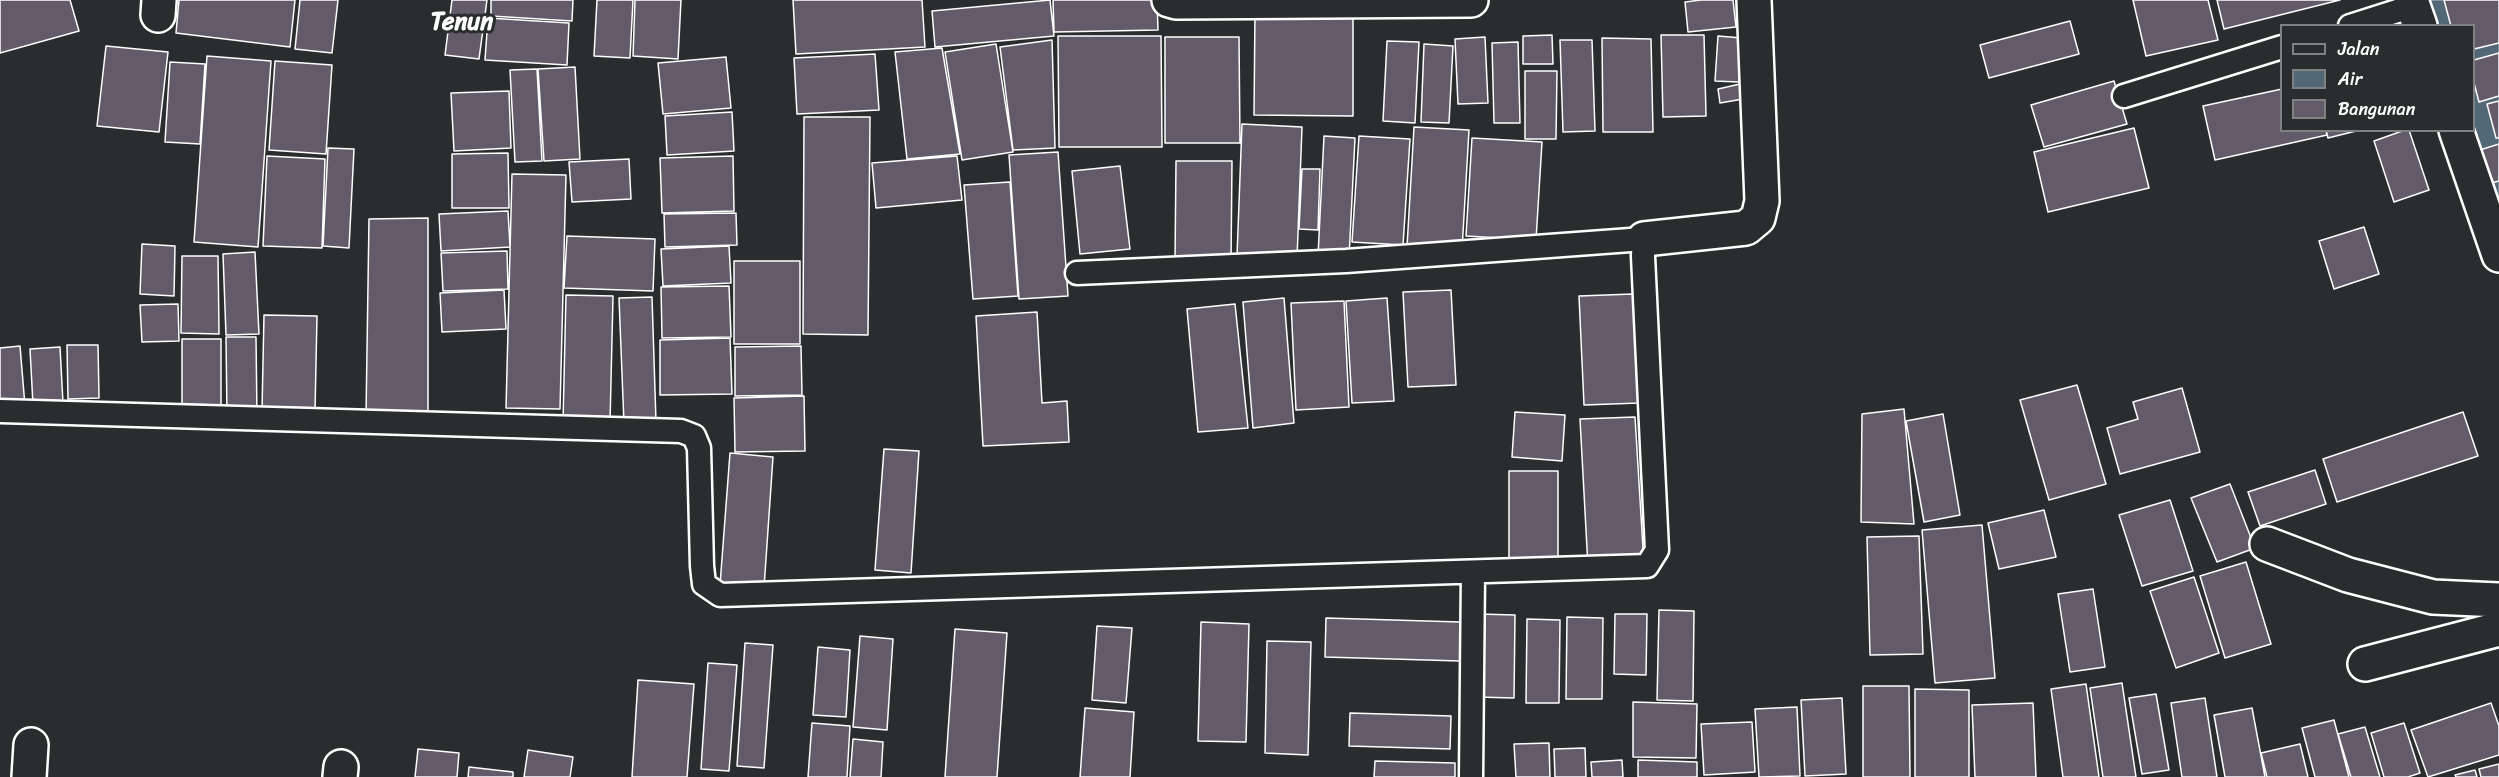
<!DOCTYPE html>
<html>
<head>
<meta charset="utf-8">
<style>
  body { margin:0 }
  #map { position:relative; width:2499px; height:777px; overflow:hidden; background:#2a2d2e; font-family:Sriracha,sans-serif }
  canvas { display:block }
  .legend { position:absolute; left:2280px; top:24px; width:195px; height:108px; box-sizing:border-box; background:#2a2d2e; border:2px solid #7f8182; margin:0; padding:8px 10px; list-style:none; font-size:18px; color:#fff }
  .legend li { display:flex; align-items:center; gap:12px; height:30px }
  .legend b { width:30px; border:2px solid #7f8182 }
</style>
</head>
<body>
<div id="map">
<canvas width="2499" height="777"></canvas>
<ul class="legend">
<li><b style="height:8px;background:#2a2d2e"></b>Jalan</li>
<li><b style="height:16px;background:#526876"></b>Air</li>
<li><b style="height:16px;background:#635a6a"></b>Bangunan</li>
</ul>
</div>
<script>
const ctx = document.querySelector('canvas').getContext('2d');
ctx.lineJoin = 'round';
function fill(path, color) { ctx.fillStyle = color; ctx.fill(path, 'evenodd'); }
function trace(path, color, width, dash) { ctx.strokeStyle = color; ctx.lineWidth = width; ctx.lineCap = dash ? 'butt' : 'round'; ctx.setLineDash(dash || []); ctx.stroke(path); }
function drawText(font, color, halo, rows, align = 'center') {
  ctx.font = font + ' Sriracha,sans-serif'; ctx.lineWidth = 6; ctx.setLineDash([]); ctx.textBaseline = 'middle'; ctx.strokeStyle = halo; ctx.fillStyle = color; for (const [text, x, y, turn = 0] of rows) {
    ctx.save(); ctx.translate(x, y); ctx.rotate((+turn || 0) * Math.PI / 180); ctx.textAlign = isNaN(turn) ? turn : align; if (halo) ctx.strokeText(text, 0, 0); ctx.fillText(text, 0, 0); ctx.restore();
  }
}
const water = new Path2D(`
  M2423 0H2499V219L2474 130V26L2431 25Z`);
fill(water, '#526876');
trace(water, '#97a4ad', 1.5);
const building = new Path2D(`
  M0 0H70L79 31 0 53Z
  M179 0H295L290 47 176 33Z
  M300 0H338L332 53 295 49Z
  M452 0H487L479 59 445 55Z
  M491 0H573L572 21 491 16Z
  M597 0H633L630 58 594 56Z
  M635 0H681L678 59 633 56Z
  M793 0H922L925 47 796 54Z
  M1050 0 1054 36 935 47 932 11Z
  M1053 0H1157L1158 30 1054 32Z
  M1701 0H1733L1736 27 1688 32 1685 2Z
  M2133 0H2208L2218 40 2146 56Z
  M2217 0H2340L2224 29Z
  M2444 0H2499V43L2474 49V26H2451Z
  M1255 12 1353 13V116L1254 115Z
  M488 18 569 23 567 65 485 60Z
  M2070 21 2079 54 1989 78 1980 45Z
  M1552 35 1553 64H1523V36Z
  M1661 35H1704L1706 116 1663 117Z
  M1058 36H1161L1162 147H1059Z
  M1718 36 1742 38 1739 82 1715 81Z
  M1165 37H1239L1240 143H1165Z
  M1485 37 1488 103 1458 104 1455 39Z
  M1602 38 1651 39 1653 132H1603Z
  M1052 40 1055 148 1013 150 1000 47Z
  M1560 40H1592L1595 131 1563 132Z
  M1387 41 1419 42 1415 123 1383 121Z
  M1518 42 1520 123H1494L1492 43Z
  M996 44 1013 152 962 160 945 52Z
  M1424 44 1453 46 1449 123 1421 122Z
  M106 46 168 52 159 132 97 126Z
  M942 48 960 154 907 159 895 52Z
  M2499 53V96L2479 102 2474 83V60Z
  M875 54 879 110 797 114 794 58Z
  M207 56 271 61 258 247 194 242Z
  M726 57 731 108 663 114 658 63Z
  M275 61 332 65 326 154 269 150Z
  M170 62 205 64 200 144 165 142Z
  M575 67 580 159 544 161 538 69Z
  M537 69 542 161 515 162 510 70Z
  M1525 71H1557L1556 139H1525Z
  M2114 81 2127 124 2044 147 2031 105Z
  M1740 84 1743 99 1720 103 1718 89Z
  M2282 89V130H2326L2327 135 2215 160 2203 106Z
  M509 91 511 148 454 151 451 93Z
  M2499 101V138H2496L2487 104Z
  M732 112 734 151 667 155 665 116Z
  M804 117H870L868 335 803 334Z
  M1242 124 1302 127 1297 259 1237 256Z
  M1414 127 1469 130 1462 250 1407 247Z
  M2134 128 2149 188 2048 212 2034 152Z
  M2326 130H2360L2328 138Z
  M2405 130H2409L2429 190 2394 202 2374 141Z
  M1324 136 1355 138 1349 258 1318 256Z
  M1359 136 1410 139 1403 245 1352 242Z
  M1472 138 1542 142 1536 240 1466 236Z
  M2499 144V181L2491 183 2480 150Z
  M328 148 354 149 349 248 323 246Z
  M1058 152 1068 296 1019 299 1009 155Z
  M508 153 509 208H452V154Z
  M267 156 325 159 322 248 263 246Z
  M733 156 734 211 662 213 660 158Z
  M957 156 962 200 876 208 872 163Z
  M629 159 631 199 572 202 569 162Z
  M1176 161H1232L1231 262 1175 261Z
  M1120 166 1130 249 1080 254 1072 171Z
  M1302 169H1320L1318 230 1299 229Z
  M512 174 566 175 560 409 506 408Z
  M1010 182 1018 296 973 299 964 185Z
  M508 211 510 247 441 251 439 214Z
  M736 213 737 245 665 247 664 214Z
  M428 218V418L366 416 369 219Z
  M2364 227 2379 274 2334 289 2319 241Z
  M567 236 655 239 653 291 564 288Z
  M142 244 175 246 174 296 140 294Z
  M729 246 731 283 663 286 661 249Z
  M507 251 508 289 443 291 441 253Z
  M255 252 259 334 226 335 223 254Z
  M182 256H218L219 334 181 333Z
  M734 261H800V344H734Z
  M729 286 731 337 662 338 661 287Z
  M504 290 506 329 442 332 440 293Z
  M1451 290 1456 385 1408 387 1403 292Z
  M1633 294 1639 403 1584 405 1579 296Z
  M566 295 613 296 610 423 563 422Z
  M652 297 656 422 624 424 619 298Z
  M1284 298 1294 423 1253 428 1243 302Z
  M1387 298 1394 401 1352 403 1346 301Z
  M1344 301 1349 407 1296 410 1291 303Z
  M178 304 179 341 142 342 140 305Z
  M1235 304 1248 428 1198 432 1187 309Z
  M1037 312 1042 403 1067 401 1069 442 983 446 976 316Z
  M264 315 317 316 315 411 262 410Z
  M226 337H256L257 417H227Z
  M730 338 732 394 660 395V340Z
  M182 339H221V415H182Z
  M67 345H98L99 398 68 399Z
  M20 346 25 406 0 408V348Z
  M801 346 802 395 735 396V347Z
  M60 347 63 403 33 405 30 349Z
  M2077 385 2106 484 2049 500 2020 400Z
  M2182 388 2200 452 2120 474 2107 428 2138 419 2133 402Z
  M804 396 805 451 735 452 734 398Z
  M1904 409 1914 524 1861 522 1862 414Z
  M1515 412 1565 415 1562 461 1512 457Z
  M2463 412 2478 456 2337 502 2323 459Z
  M1943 414 1960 515 1924 522 1906 421Z
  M1635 417 1644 565 1588 567 1580 419Z
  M884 449 919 451 911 573 875 570Z
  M730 453 773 457 764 588 720 585Z
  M2315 470 2326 504 2260 526 2248 492Z
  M1509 471H1558V562H1509Z
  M2230 484 2255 548 2217 562 2191 498Z
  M2170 500 2193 571 2142 586 2119 515Z
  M2044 510 2056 557 1999 569 1988 523Z
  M1982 525 1995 678 1935 683 1922 530Z
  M1919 536 1923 654 1870 655 1867 537Z
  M2246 562 2271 644 2225 658 2200 576Z
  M2194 577 2219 653 2176 668 2150 591Z
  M2093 589 2105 667 2070 672 2058 594Z
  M1659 610 1694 611 1693 701 1657 700Z
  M1478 614 1515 615 1514 698 1477 697Z
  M1615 614H1647L1646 675 1614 674Z
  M1567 617 1603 618 1602 699H1566Z
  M1326 618 1460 622V661L1325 657Z
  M1527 619 1560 620 1559 703H1526Z
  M1201 622 1249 624 1246 742 1198 741Z
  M1097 626 1132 628 1126 703 1092 700Z
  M955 629 1007 633 997 777H945Z
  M860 636 893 639 887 730 853 727Z
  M1267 641 1311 642 1308 755 1265 753Z
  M745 643 773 645 764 768 737 766Z
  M818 647 850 650 846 717 813 715Z
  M708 663 737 665 729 771 701 769Z
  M638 680 694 684 687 777H632Z
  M2122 683 2136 777H2103L2090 688Z
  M2086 684 2099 777H2063L2051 689Z
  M1863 686H1909L1910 777H1863Z
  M1915 689 1969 690V777H1915Z
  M2156 694 2169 770 2142 774 2129 698Z
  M1842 698 1846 774 1805 776 1801 700Z
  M2205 698 2217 777H2182L2171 703Z
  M1633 702 1697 704 1696 758 1633 757Z
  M2033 703 2036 777H1975L1972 705Z
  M2491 703 2499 726V755L2428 777 2411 730Z
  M1797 707 1800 776 1759 777 1755 709Z
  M1085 708 1134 712 1130 777H1080Z
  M2252 708 2265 777H2225L2214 715Z
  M1350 713 1451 716 1450 749 1349 746Z
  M2334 720 2349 777H2315L2302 728Z
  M1752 722 1755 772 1704 775 1701 724Z
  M812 723 850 726 847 777H808Z
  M2404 723 2420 773 2408 777H2384L2371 733Z
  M2365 727 2380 777H2351L2338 734Z
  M853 739 883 742 881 777H850Z
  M1549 743 1550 777H1516L1514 744Z
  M2300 744 2308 777H2267L2261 753Z
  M1585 748 1586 777H1555L1554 749Z
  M418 749 459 753 457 777H415Z
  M528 750 573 757 570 777H524Z
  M1622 760 1623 777H1592L1591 762Z
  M1638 760 1697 762V777H1638Z
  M1375 761 1455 763V777H1374Z
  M2499 764V777H2481L2479 769Z
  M469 767 513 772V777H468Z
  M2475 770 2477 777H2456L2455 775Z`);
fill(building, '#635a6a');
trace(building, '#fff', 1.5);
const service = new Path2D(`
  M2350 26 2413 6
  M2124 96 2282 47
  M0 411 681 431 694 436 699 448 702 566 704 584 720 595 1647 566 1657 550 1643 256 1644 239 1346 261 1077 273
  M1471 777 1473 573`);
const minor = new Path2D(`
  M1169 0 1176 2 1471 0
  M158 15 159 0
  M1644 239 1746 228 1758 218 1762 201 1754 0
  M2267 544 2348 575 2433 597 2499 600
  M2365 664 2499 629
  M29 777 31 745
  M340 777 341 767`);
const tertiary = new Path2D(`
  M2411 0 2420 26
  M2456 130 2499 255`);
trace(service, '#fff', 27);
trace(minor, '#fff', 38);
trace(tertiary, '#fff', 38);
trace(service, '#2a2d2e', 22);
trace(minor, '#2a2d2e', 33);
trace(tertiary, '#2a2d2e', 33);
drawText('bold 24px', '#fff', '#2a2d2e', [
  ["Tenun",462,23]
]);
</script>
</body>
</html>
